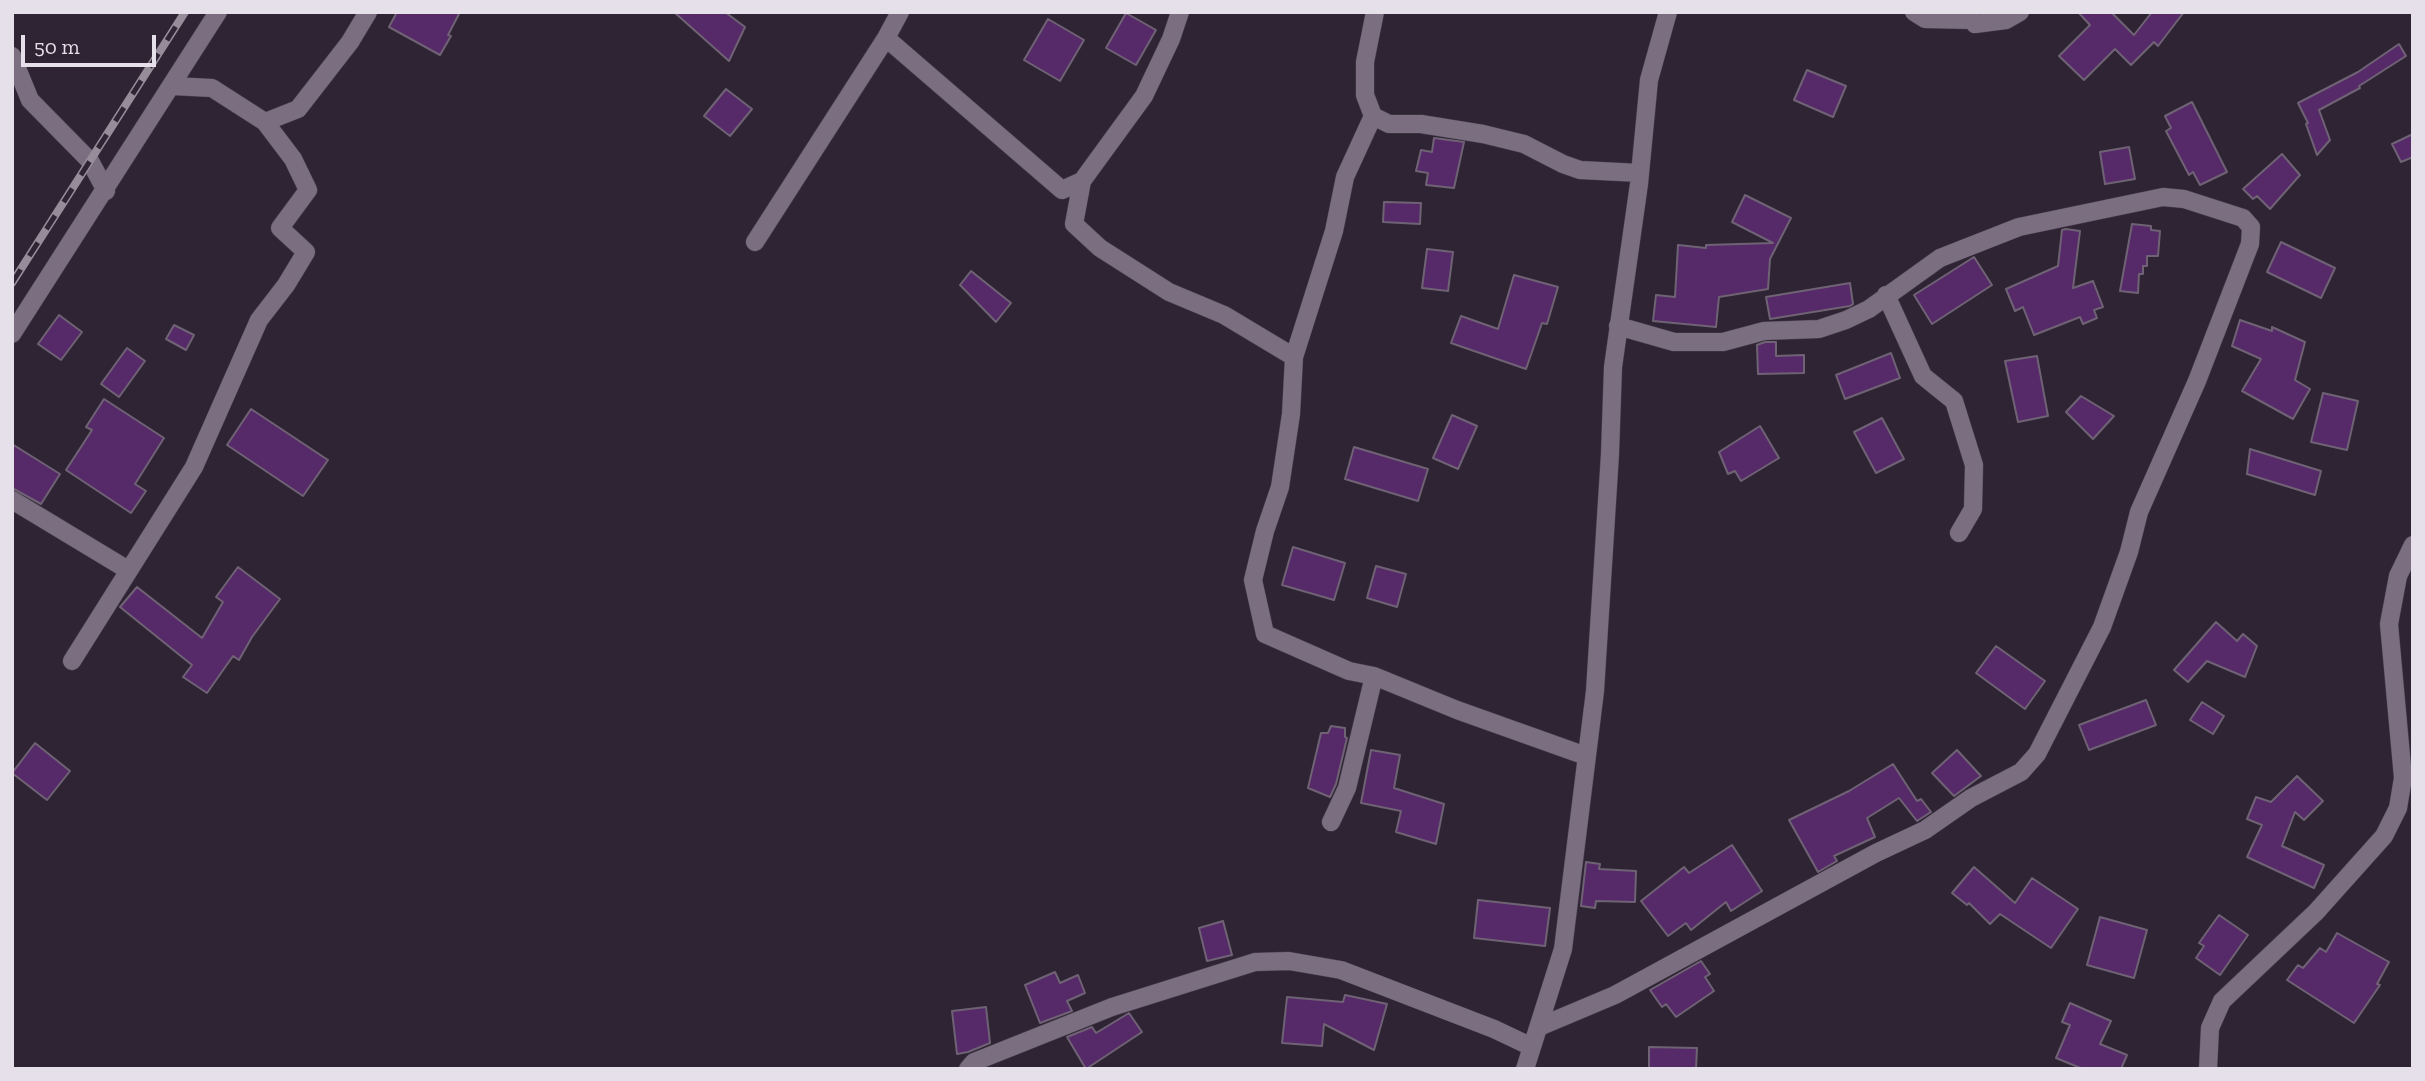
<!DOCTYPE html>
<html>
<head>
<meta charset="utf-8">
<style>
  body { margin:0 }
  #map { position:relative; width:2425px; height:1081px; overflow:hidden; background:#2f2434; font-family:"Zilla Slab",serif }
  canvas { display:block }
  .frame { position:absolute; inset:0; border:14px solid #e6e0ea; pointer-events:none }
  .scale { position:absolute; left:21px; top:35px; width:135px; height:32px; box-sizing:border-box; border:4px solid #e6e0ea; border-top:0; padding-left:9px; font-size:21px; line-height:24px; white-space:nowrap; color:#e6e0ea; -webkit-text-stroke:5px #2f2434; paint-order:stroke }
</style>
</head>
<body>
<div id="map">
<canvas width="2425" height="1081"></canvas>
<div class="frame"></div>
<div class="scale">50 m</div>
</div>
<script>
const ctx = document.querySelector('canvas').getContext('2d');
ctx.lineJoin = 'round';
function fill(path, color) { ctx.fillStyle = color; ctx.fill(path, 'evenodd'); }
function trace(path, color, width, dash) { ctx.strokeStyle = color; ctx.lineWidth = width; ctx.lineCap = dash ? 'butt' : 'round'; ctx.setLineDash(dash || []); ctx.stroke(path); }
const building = new Path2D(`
  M397 12H460L448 35 451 36 440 55 389 27Z
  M674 12H725L745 27 729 61Z
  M2078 12H2111L2134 35 2152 12H2184L2158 46 2154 42 2131 65 2115 49 2084 80 2059 56 2090 25Z
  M1126 13 1156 30 1136 65 1106 48Z
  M1048 19 1084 40 1060 81 1024 60Z
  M2399 44 2406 56 2359 86 2360 88 2319 110 2330 140 2317 155 2306 124 2308 123 2298 103 2358 72Z
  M1807 70 1846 86 1833 117 1794 100Z
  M726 89 752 109 730 136 704 116Z
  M2192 102 2227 172 2200 185 2193 172 2189 175 2166 131 2171 128 2165 116Z
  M2413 134V157L2401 162 2392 144Z
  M1434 138 1464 142 1454 188 1426 185 1428 173 1416 171 1421 150 1432 152Z
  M2129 147 2135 179 2105 184 2100 152Z
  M2282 154 2300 175 2270 209 2257 196 2253 199 2243 189Z
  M1745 195 1791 218 1770 259 1768 289 1719 297 1716 327 1653 321 1656 295 1675 297 1678 245 1706 248V245L1773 243 1732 222Z
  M1384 202 1421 203 1420 224 1383 222Z
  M2132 224 2151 226V230L2160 231 2158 256H2147V266H2143V274H2139L2138 293 2120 291Z
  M2066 229 2080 231 2073 288 2093 281 2103 307 2094 310 2097 318 2083 324 2080 317 2034 335 2023 307 2015 311 2006 289 2058 266 2062 230Z
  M2281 242 2335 268 2321 298 2267 272Z
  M1427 249 1453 252 1448 291 1422 288Z
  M1974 257 1992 285 1932 324 1914 295Z
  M971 271 1011 303 996 322 960 285Z
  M1514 275 1558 287 1547 324 1542 323 1526 369 1451 343 1461 316 1498 329Z
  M1850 283 1853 304 1850 306 1770 319 1766 297Z
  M59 315 82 332 61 360 38 344Z
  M2240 320 2272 331V327L2305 342 2295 380 2310 389 2293 419 2242 391 2261 359 2232 346Z
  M174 325 194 335 186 350 166 339Z
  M1765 342H1776V356L1804 355V373L1758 374 1757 345Z
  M127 348 145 361 119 397 101 384Z
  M1891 353 1900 378 1845 399 1836 375Z
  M2037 356 2048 416 2018 422 2005 361Z
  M2323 393 2358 401 2347 450 2311 442Z
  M2081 396 2114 416 2093 439 2066 412Z
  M104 399 164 438 135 484 146 491 131 513 66 470 92 430 86 427Z
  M251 409 328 460 303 496 227 445Z
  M1452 415 1477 426 1458 469 1433 458Z
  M1882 418 1904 459 1876 473 1854 432Z
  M1760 426 1779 458 1741 481 1735 471 1728 474 1719 452Z
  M12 444 60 474 41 504 12 488Z
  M1354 447 1428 469 1418 501 1345 479Z
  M2250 449 2321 471 2315 495 2247 474Z
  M1293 547 1345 563 1334 600 1282 585Z
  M1376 566 1406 574 1397 607 1367 598Z
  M238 567 280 599 252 637 239 660 233 656 207 693 183 677 192 665 120 607 137 587 202 638 223 602 216 597Z
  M2216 622 2237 641 2243 634 2257 646 2245 677 2207 661 2188 682 2174 670Z
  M1996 646 2045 681 2025 709 1976 673Z
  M2146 700 2156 725 2089 750 2079 725Z
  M2202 702 2224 716 2213 734 2190 720Z
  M1331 726 1345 728V737L1347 738 1336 784 1330 797 1308 788 1321 733H1328Z
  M35 743 70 771 47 800 12 773Z
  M1371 750 1400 755 1394 788 1444 804 1436 844 1396 832 1401 811 1361 803Z
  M1957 750 1981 776 1954 796 1932 773Z
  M1893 764 1917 801 1921 799 1931 812 1917 821 1899 798 1867 818 1875 837 1834 856 1837 861 1818 872 1789 820 1849 791Z
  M2297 776 2323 801 2304 820 2295 812 2282 846 2324 865 2314 888 2247 857 2262 825 2247 819 2256 797 2271 802Z
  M1732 845 1762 891 1731 911 1726 902 1691 930 1686 923 1668 936 1641 901 1684 867 1689 873Z
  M1586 862 1600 864 1599 869 1636 871 1635 902 1596 901 1595 908 1581 906Z
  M1974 867 2015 903 2032 878 2078 909 2051 948 2000 914 1990 924 1969 903 1967 905 1952 893Z
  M1478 900 1550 908 1545 946 1474 938Z
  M2219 915 2248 935 2220 975 2196 958 2204 946 2199 943Z
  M2100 917 2147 930 2134 978 2087 965Z
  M1223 921 1232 955 1207 961 1199 928Z
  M2337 933 2389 962 2377 984 2380 985 2354 1023 2287 980 2298 965 2303 968 2320 948 2326 952Z
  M1701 961 1710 974 1705 977 1714 991 1676 1017 1666 1004 1662 1007 1650 990Z
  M1055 972 1060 983 1078 975 1085 993 1067 1001 1072 1011 1040 1023 1025 985Z
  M1345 995 1387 1004 1374 1050 1324 1024 1322 1046 1282 1043 1287 997 1343 1002Z
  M2070 1003 2111 1021 2100 1044 2127 1055 2121 1069H2083L2056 1058 2070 1025 2062 1022Z
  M986 1007 990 1043 968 1052 957 1054 952 1011Z
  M1129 1013 1142 1032 1086 1069 1067 1037 1092 1027 1096 1033Z
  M1649 1047 1697 1048 1696 1069H1649Z`);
fill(building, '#562a68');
trace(building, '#6e6274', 2);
const minor = new Path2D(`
  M1375 12 1365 62V95L1373 116 1389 124H1421L1483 134 1524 144 1563 164 1580 170 1640 173
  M1914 12 1925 19 1972 20 1975 24 2006 20 2020 12
  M886 38 1062 190 1082 181 1144 96 1171 39 1180 12
  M12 56 30 100 90 161 106 191
  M172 86 212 88 265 122 298 109 350 42 368 12
  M1082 181 1074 224 1100 248 1169 292 1224 315 1294 357 1291 414 1280 487 1265 531 1253 580 1265 634 1349 671 1374 676 1347 788 1331 822
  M755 242 886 38 900 12
  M1886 295 1923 376 1954 401 1974 465 1973 509 1959 533
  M12 334 218 12
  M1294 357 1334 231 1345 177 1373 116
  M12 500 128 570
  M72 661 194 467 259 320 286 285 306 252 280 228 308 190 293 159 265 122
  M1374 676 1457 710 1586 756
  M1539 1027 1615 995 1876 853 1925 830 1971 798 2021 772 2037 754 2102 627 2129 552 2139 512 2197 381 2250 244 2251 227 2243 218 2184 199 2163 197 2019 227 1940 258 1869 309 1846 320 1819 329 1764 331 1723 342H1674L1618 326
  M968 1069 974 1062 1112 1007 1255 962 1289 961 1341 970 1494 1029 1532 1047
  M1525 1069 1563 949 1595 691 1610 454 1613 367 1639 184 1649 80 1668 12
  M2208 1069 2210 1028 2222 1001 2316 912 2384 836 2398 808 2403 778 2389 624 2398 576 2413 545`);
trace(minor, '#49404d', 19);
trace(minor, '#7a6e80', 18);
const rail = new Path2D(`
  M12 283 185 12`);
trace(rail, '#958d9a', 8);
trace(rail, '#2f2434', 5, [16]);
</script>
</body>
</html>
